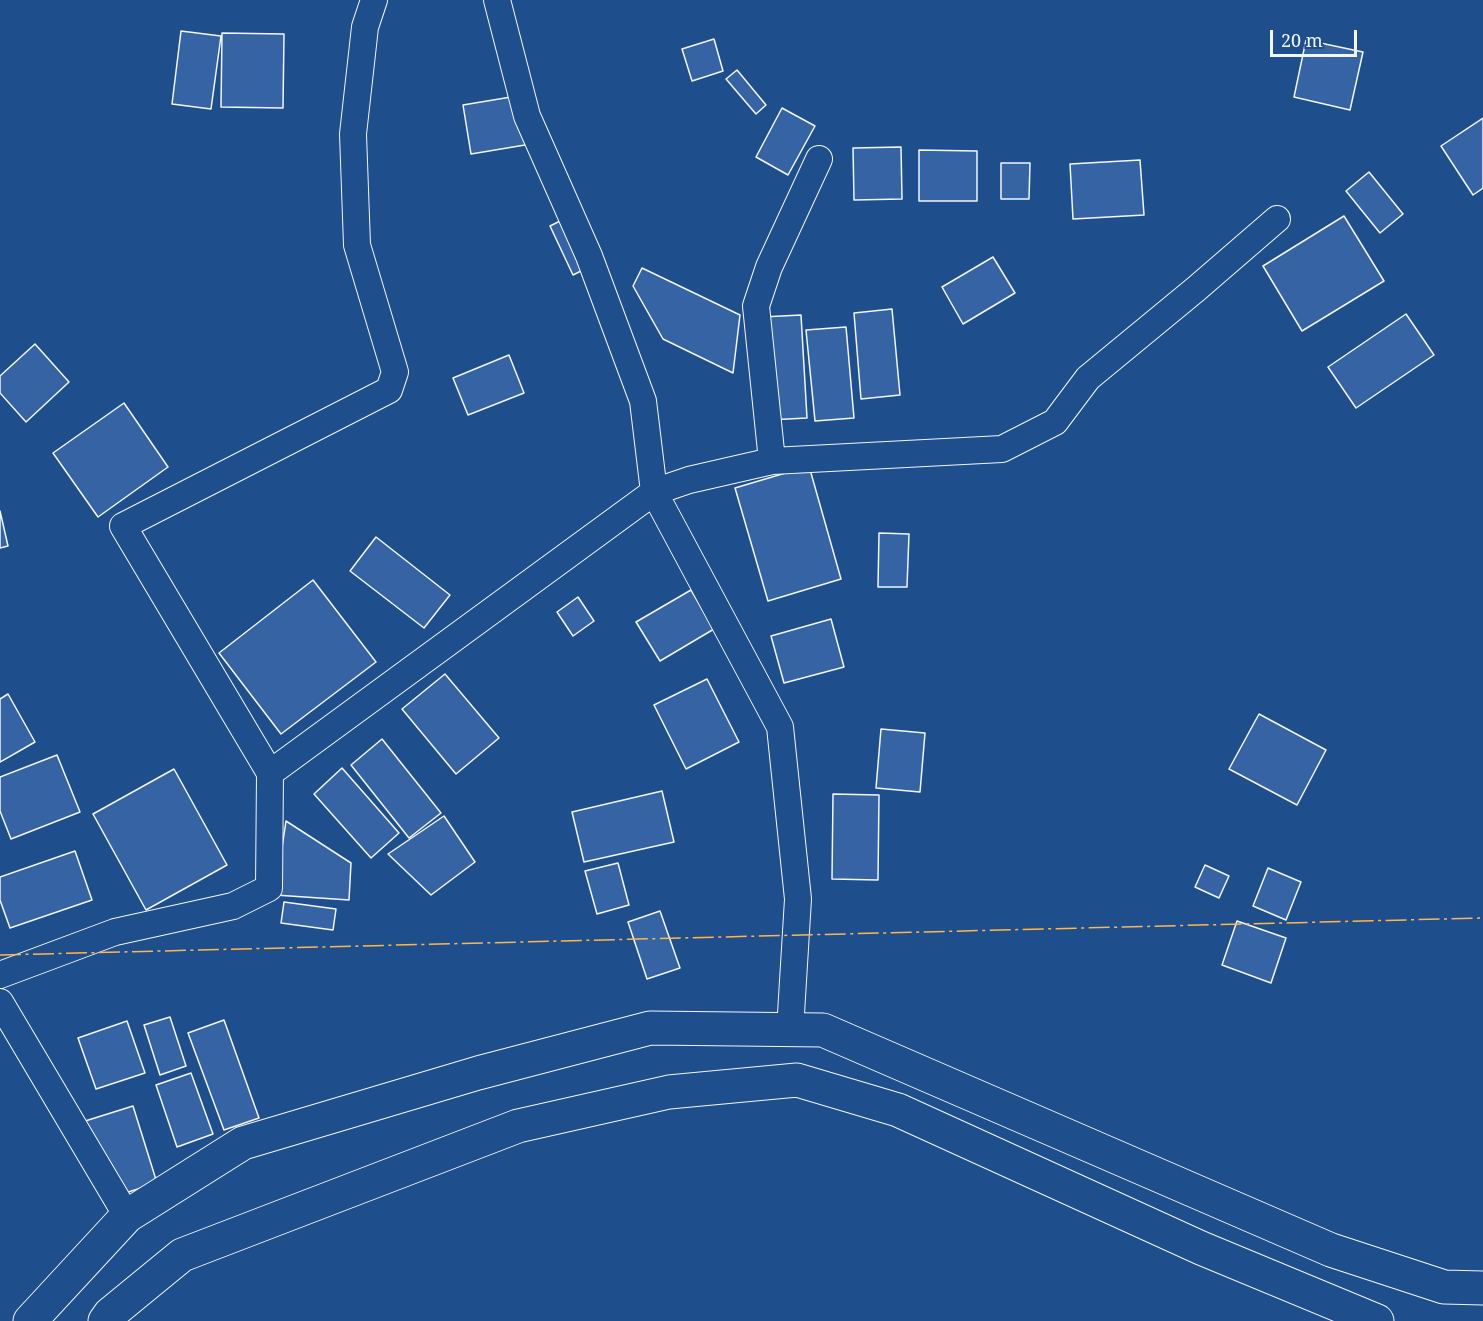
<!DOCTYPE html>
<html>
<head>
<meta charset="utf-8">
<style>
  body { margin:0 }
  #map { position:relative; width:1483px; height:1321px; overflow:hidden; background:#1f4e8c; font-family:"Noto Serif",serif }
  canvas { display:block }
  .scale { position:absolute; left:1270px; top:30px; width:87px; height:27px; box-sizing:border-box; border:3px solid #f2f6ff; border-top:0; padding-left:8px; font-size:18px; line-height:21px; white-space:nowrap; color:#f2f6ff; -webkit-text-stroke:4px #1f4e8c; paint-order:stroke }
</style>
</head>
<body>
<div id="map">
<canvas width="1483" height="1321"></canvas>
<div class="scale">20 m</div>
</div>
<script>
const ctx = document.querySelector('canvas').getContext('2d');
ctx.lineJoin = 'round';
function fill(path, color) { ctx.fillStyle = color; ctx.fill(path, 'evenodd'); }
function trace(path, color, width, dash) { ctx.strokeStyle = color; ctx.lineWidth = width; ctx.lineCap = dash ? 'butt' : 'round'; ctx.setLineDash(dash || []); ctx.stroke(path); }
const building = new Path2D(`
  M181 31 221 36 211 109 172 104Z
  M222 33 284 34 283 108 221 107Z
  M714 39 723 71 692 81 682 49Z
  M1306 40 1363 52 1350 110 1294 97Z
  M737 70 766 105 756 114 726 79Z
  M517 96 525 145 471 154 463 105Z
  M782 108 815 126 788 175 756 157Z
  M1483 118V188L1473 195 1441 146Z
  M901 147 902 199 854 200 853 148Z
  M919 150 977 151V201H919Z
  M1140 160 1144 215 1073 219 1070 164Z
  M1001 163H1030L1029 199H1001Z
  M1369 172 1403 214 1380 233 1346 191Z
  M1344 216 1384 281 1302 331 1263 266Z
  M564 219 587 268 573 275 550 226Z
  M993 257 1015 293 963 324 942 287Z
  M642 268 740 315 733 373 663 339 633 286Z
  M892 309 900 395 861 399 854 313Z
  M1406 314 1434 355 1356 408 1328 367Z
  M801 315 807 418 768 420 762 317Z
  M846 327 854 418 815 421 806 330Z
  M35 344 69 382 26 422 0 393V376Z
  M509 355 524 393 468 415 453 378Z
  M124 403 168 467 98 517 53 453Z
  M809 466 841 579 768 601 735 488Z
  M0 511 8 546 0 548Z
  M879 533 909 534 907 587H878Z
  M376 537 450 595 424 628 350 571Z
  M313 580 376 662 281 734 219 653Z
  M691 590 714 629 660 661 636 622Z
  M578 597 594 621 573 636 557 612Z
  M831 619 844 667 784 683 771 636Z
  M445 674 499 738 456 774 402 709Z
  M707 679 739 742 686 769 654 705Z
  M8 694 35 742 0 762V699Z
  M1259 714 1326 750 1297 805 1229 769Z
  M881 729 925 733 920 792 876 788Z
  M382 739 441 813 409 838 351 765Z
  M57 755 80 812 11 839 0 811V777Z
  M342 768 399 833 371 858 314 794Z
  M174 769 227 865 146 910 93 814Z
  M662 791 674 842 584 862 572 812Z
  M833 794 879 795 878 880 832 879Z
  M444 816 475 862 431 895 388 854Z
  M286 821 351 863 349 900 275 895Z
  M75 851 92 900 10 928 0 900V877Z
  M618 863 629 905 597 914 585 871Z
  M1205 865 1229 876 1219 898 1195 887Z
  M1268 868 1301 882 1286 920 1253 906Z
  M284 902 336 909 333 930 281 923Z
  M660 911 680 968 647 979 628 922Z
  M1237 921 1286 938 1271 983 1222 965Z
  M170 1017 186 1066 160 1075 144 1025Z
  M224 1020 259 1118 224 1130 188 1033Z
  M127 1021 145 1073 96 1089 78 1038Z
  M191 1073 213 1134 177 1147 156 1085Z
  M133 1106 157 1183 106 1199 82 1122Z`);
fill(building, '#3563a3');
trace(building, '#f2f6ff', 1.5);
const street = new Path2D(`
  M772 461 756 306 769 267 819 159
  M270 773 654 492 643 401 589 256 527 116 497 0
  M0 975 115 932 233 906 269 888 270 773 123 526 389 390 395 372 357 245 353 134 365 27 374 0
  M0 1002 127 1216
  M790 1030 798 899 780 727 654 492 689 480 772 461 1002 449 1055 422 1088 378 1196 289 1277 219`);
const secondary = new Path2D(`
  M30 1321 127 1216 243 1143 478 1073 650 1028 823 1030 1331 1250 1444 1287 1483 1288
  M105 1321 110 1314 182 1255 518 1126 669 1092 797 1080 898 1110 1201 1248 1377 1321`);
trace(street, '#f2f6ff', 28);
trace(secondary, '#f2f6ff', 35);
trace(street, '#1f4e8c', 26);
trace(secondary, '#1f4e8c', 33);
trace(new Path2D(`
  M0 955 1483 918`), '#ffb74d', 1.5, [21, 4.5, 3, 4.5]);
</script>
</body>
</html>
